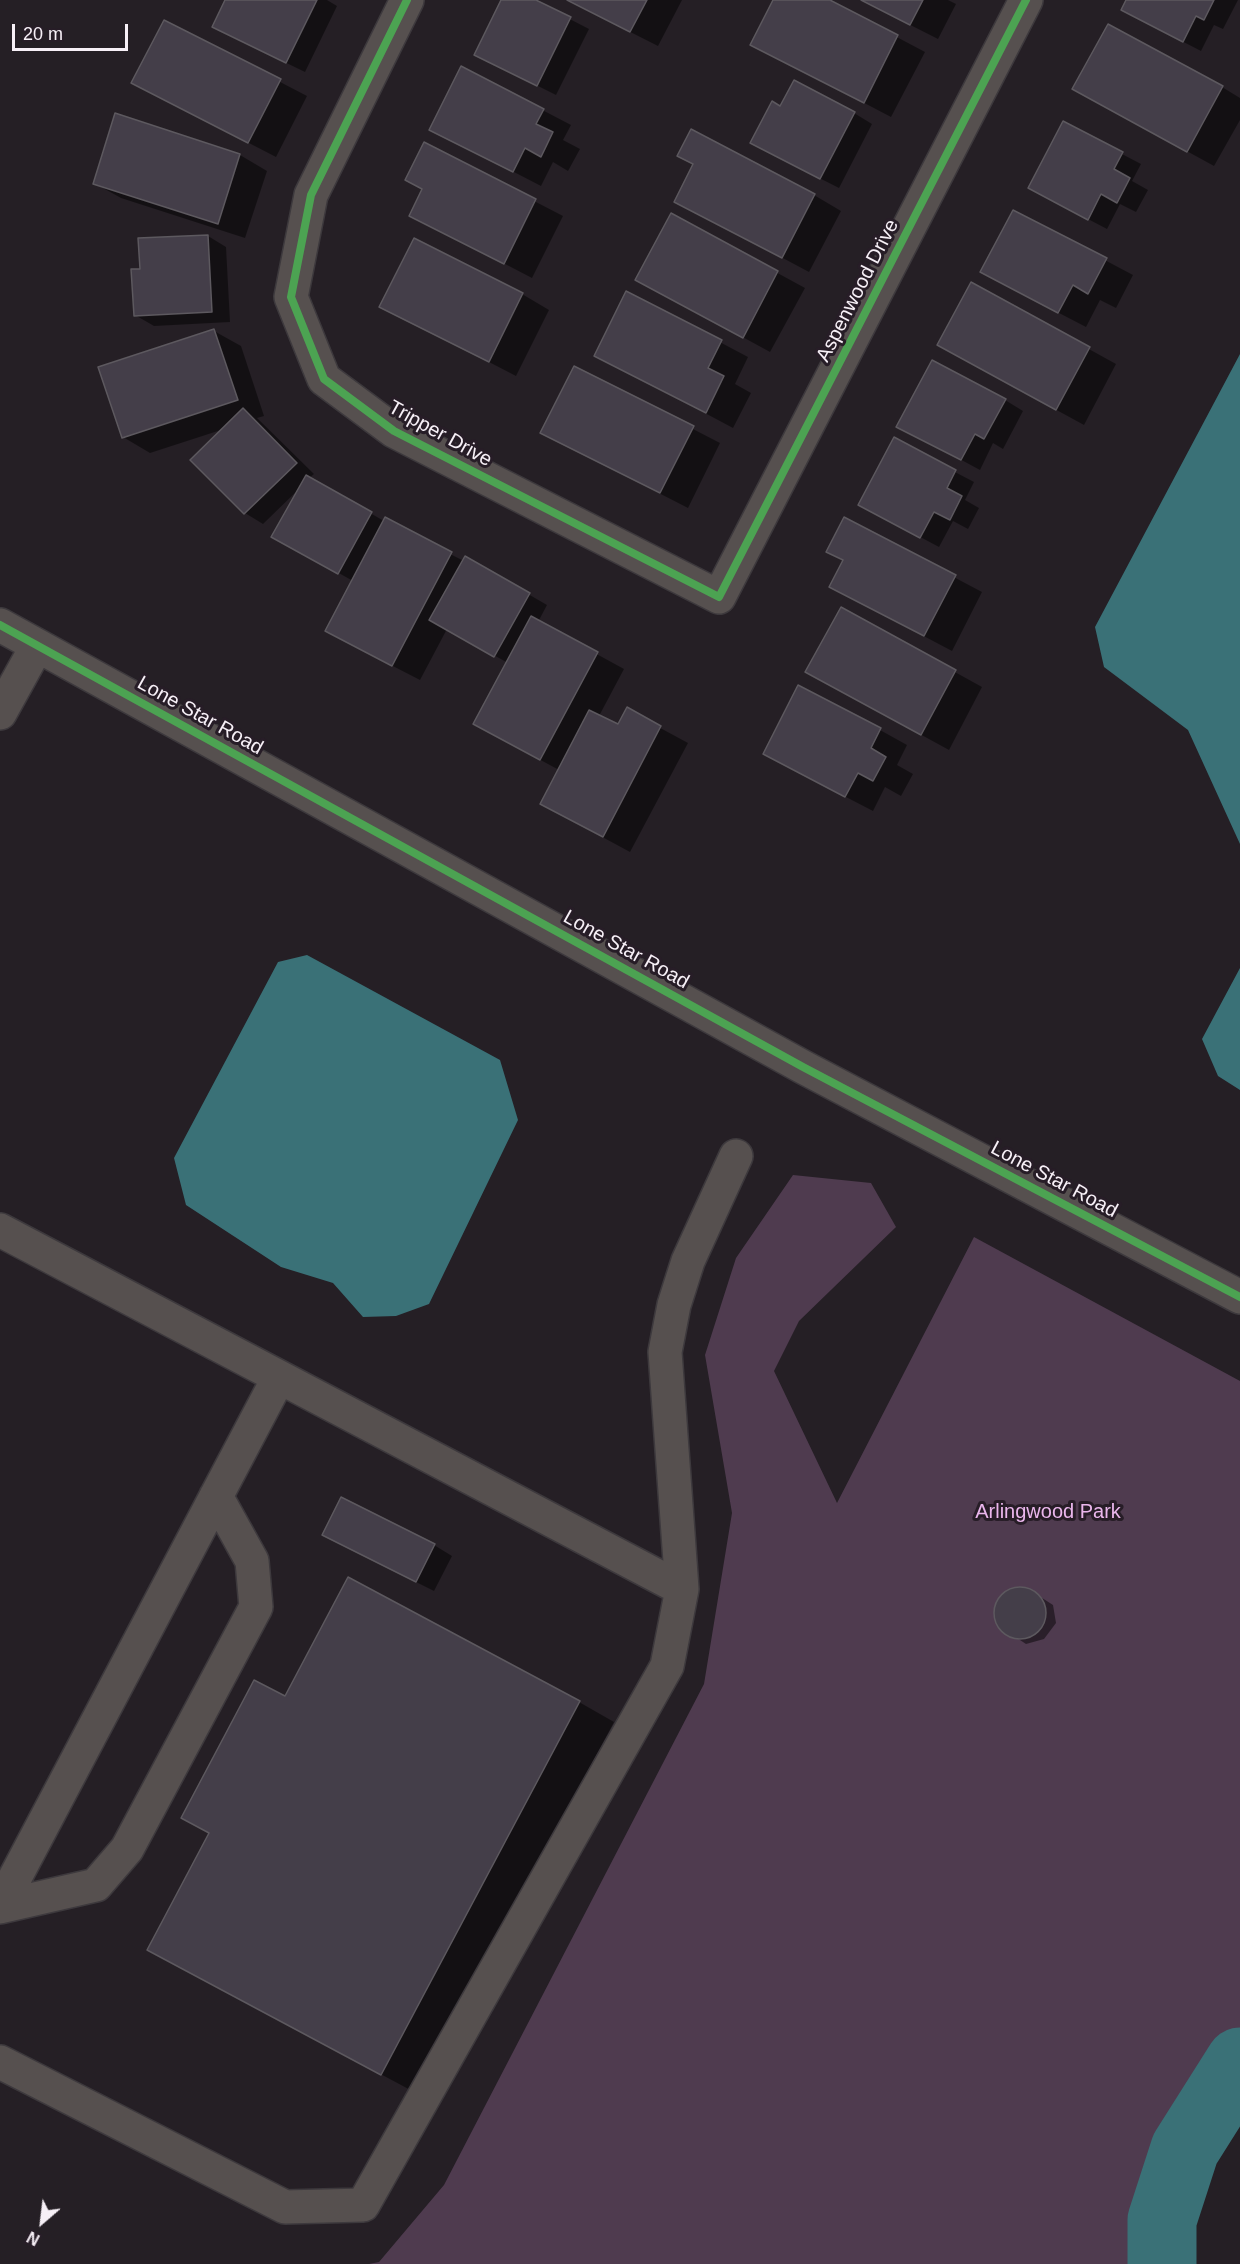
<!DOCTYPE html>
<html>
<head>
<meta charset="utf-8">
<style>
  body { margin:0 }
  #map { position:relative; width:1240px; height:2264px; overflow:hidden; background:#251f25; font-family:Helvetica,sans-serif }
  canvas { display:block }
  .north { position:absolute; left:12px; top:2192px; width:60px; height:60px; -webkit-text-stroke:4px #271d27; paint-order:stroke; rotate:208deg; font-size:16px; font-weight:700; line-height:24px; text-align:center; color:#f7f0f7 }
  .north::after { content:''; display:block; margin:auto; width:21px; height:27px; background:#f7f0f7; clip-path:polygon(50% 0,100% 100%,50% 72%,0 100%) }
  .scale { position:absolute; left:12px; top:24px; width:116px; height:27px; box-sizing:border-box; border:3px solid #f7f0f7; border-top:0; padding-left:8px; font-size:18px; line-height:21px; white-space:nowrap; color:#f7f0f7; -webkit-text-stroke:4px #271d27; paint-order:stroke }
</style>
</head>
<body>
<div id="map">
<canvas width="1240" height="2264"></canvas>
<div class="north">N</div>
<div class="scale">20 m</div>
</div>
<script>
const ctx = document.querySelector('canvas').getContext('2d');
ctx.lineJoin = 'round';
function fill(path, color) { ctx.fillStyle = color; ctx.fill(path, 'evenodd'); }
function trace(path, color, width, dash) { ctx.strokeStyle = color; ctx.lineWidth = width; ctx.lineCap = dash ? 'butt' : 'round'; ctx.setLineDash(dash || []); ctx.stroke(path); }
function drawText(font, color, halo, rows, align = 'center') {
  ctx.font = font + ' Helvetica,sans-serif'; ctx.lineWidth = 6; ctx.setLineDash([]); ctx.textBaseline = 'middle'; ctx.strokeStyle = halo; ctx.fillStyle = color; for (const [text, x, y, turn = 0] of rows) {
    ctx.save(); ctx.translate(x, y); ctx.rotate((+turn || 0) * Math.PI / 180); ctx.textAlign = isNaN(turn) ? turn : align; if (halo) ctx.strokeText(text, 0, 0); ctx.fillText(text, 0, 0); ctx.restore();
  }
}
fill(new Path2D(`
  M793 1175 871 1183 896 1227 799 1321 774 1371 837 1503 974 1237 1240 1381V2035L1174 2143 1141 2240V2264H369L379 2262 444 2185 704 1684 732 1513 705 1355 736 1258Z`), '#4f3b4f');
fill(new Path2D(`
  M1240 354V844L1188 730 1104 667 1095 627Z
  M307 955 500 1060 518 1120 429 1304 396 1316 363 1317 333 1283 281 1267 186 1205 174 1158 278 962Z
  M1240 968V1090L1218 1076 1202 1039Z`), '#3a7177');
fill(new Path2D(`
  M227 0H327L337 6 305 72 233 37Z
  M503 0H533L589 29 556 95 494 64Z
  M567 0H682L658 46Z
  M774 0H827L925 52 891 117 752 44Z
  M861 0H948L956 4 938 39Z
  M1128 0H1238L1223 29 1214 25 1201 51 1141 20Z
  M165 22 307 96 276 157 133 83Z
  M462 68 571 125 563 140 580 149 568 171 553 162 541 186 431 129Z
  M1222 87 1240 98V120L1214 166 1101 104Z
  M781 108 854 113 872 124 839 188 770 153Z
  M1063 123 1141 164 1132 181 1148 190 1136 212 1120 204 1107 229 1048 198Z
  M424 144 563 216 532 278 411 215 423 189Z
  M240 155 267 171 245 238 121 198 94 183Z
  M814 195 841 211 809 272 676 201Z
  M1014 212 1133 275 1116 308 1100 300 1086 327 1009 287Z
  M671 215 805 288 770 352 664 294Z
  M208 236 226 247 230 322 154 326 135 315 142 270Z
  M971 284 1116 364 1084 425 965 360Z
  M627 293 748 357 735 384 751 393 733 428 596 355Z
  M522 294 549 310 516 376 381 306Z
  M214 331 241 346 264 416 257 418 314 474 309 478 384 521 464 561 466 558 547 605 538 622 624 669 599 716 618 726 627 710 688 743 630 852 569 819 559 770 502 739 508 663 447 629 420 680 354 646 353 581 273 536 299 489 263 524 245 513 193 460 224 429 150 453 123 437Z
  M575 368 720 443 688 508 542 433Z
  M1005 400 1023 411 1003 449 993 443 980 470 917 436Z
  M894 440 974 482 965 500 979 508 968 529 953 521 939 547 879 515Z
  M844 519 982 592 952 651 831 587 844 561Z
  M841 609 982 687 949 750 834 687Z
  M880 730 907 745 897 765 913 774 901 796 885 787 873 811 792 769Z
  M342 1545H434L452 1556 434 1591Z
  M1025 1587 1053 1605 1056 1623 1044 1639 1026 1644 999 1626 995 1607 1006 1592Z
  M285 1698 579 1702 614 1722 416 2093 184 1969Z`), '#0007');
trace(new Path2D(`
  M1162 2264V2220L1185 2149 1240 2062`), '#3a7177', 69);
const building = new Path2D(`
  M225 0H317L286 63 212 27Z
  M501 0H536L571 17 537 86 474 55Z
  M567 0H647L630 32Z
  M773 0H830L898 35 864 103 750 45Z
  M861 0H923L910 25Z
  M1126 0H1214L1204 20 1196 16 1183 42 1121 10Z
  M164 20 281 79 248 143 131 83Z
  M1108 24 1223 86 1187 152 1072 89Z
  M461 66 544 109 536 124 553 132 541 157 525 148 513 172 429 130Z
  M794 80 855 112 820 179 750 143 772 101 780 106Z
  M115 113 240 154 218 224 93 184Z
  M1063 121 1123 152 1114 169 1130 178 1117 203 1101 194 1088 220 1028 188Z
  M691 129 815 194 782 258 674 202 693 164 677 156Z
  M424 142 536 199 504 264 409 216 422 189 405 180Z
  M1013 210 1107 258 1088 294 1073 285 1058 313 980 272Z
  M671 213 778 271 743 338 635 280Z
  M208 235 212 312 134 316 131 269H140L138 238Z
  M414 238 523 293 489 362 379 307Z
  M971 282 1090 347 1056 410 937 345Z
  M626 291 722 340 708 368 724 376 706 413 594 356Z
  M214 329 238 400 122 438 98 367Z
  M932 360 1006 399 984 439 975 434 961 460 896 427Z
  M574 366 694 426 660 493 540 433Z
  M243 408 297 463 244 514 190 460Z
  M894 437 956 470 947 488 962 496 950 520 934 512 920 538 858 505Z
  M306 475 372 512 338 574 271 537Z
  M385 517 452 552 392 666 325 631Z
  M844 517 956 575 924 636 829 587 843 560 826 552Z
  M465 556 530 593 494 657 429 620Z
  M841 607 956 670 921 735 805 672Z
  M531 616 598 652 540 760 473 724Z
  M798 685 881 728 871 748 886 757 873 781 858 773 845 797 763 754Z
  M627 707 661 726 603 837 540 804 589 710 618 724Z
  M341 1497 435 1544 416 1582 322 1535Z
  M348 1577 580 1701 381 2075 147 1950 209 1833 181 1818 254 1680 285 1696Z
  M994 1613a26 26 0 1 1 52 0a26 26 0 1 1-52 0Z`);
fill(building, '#443e49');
trace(building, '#5d595f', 1.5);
const minor = new Path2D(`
  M407 0 311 195 291 297 324 379 394 431 719 597 1026 0
  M0 625 803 1067 1240 1297
  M0 713 37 646
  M0 1230 682 1589
  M0 1906 279 1377
  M0 1907 96 1885 127 1849 256 1607 252 1561 216 1496
  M0 2062 285 2207 363 2205 667 1666 682 1589 665 1352 674 1305 688 1261 736 1156`);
trace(minor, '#3d393d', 36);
trace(minor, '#56504f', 33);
trace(new Path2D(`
  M407 0 311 195 291 297 324 379 394 431 719 597 1026 0
  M0 625 803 1067 1240 1297`), '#4ca352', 8);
drawText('20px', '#f7f0f7', '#271d27', [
  ["Aspenwood Drive",858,291,-63],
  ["Tripper Drive",440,434,29],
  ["Lone Star Road",200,716,29],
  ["Lone Star Road",626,950,29],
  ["Lone Star Road",1054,1180,28]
]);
drawText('20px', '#eab6ec', '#271d27', [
  ["Arlingwood Park",1048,1512]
]);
</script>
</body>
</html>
